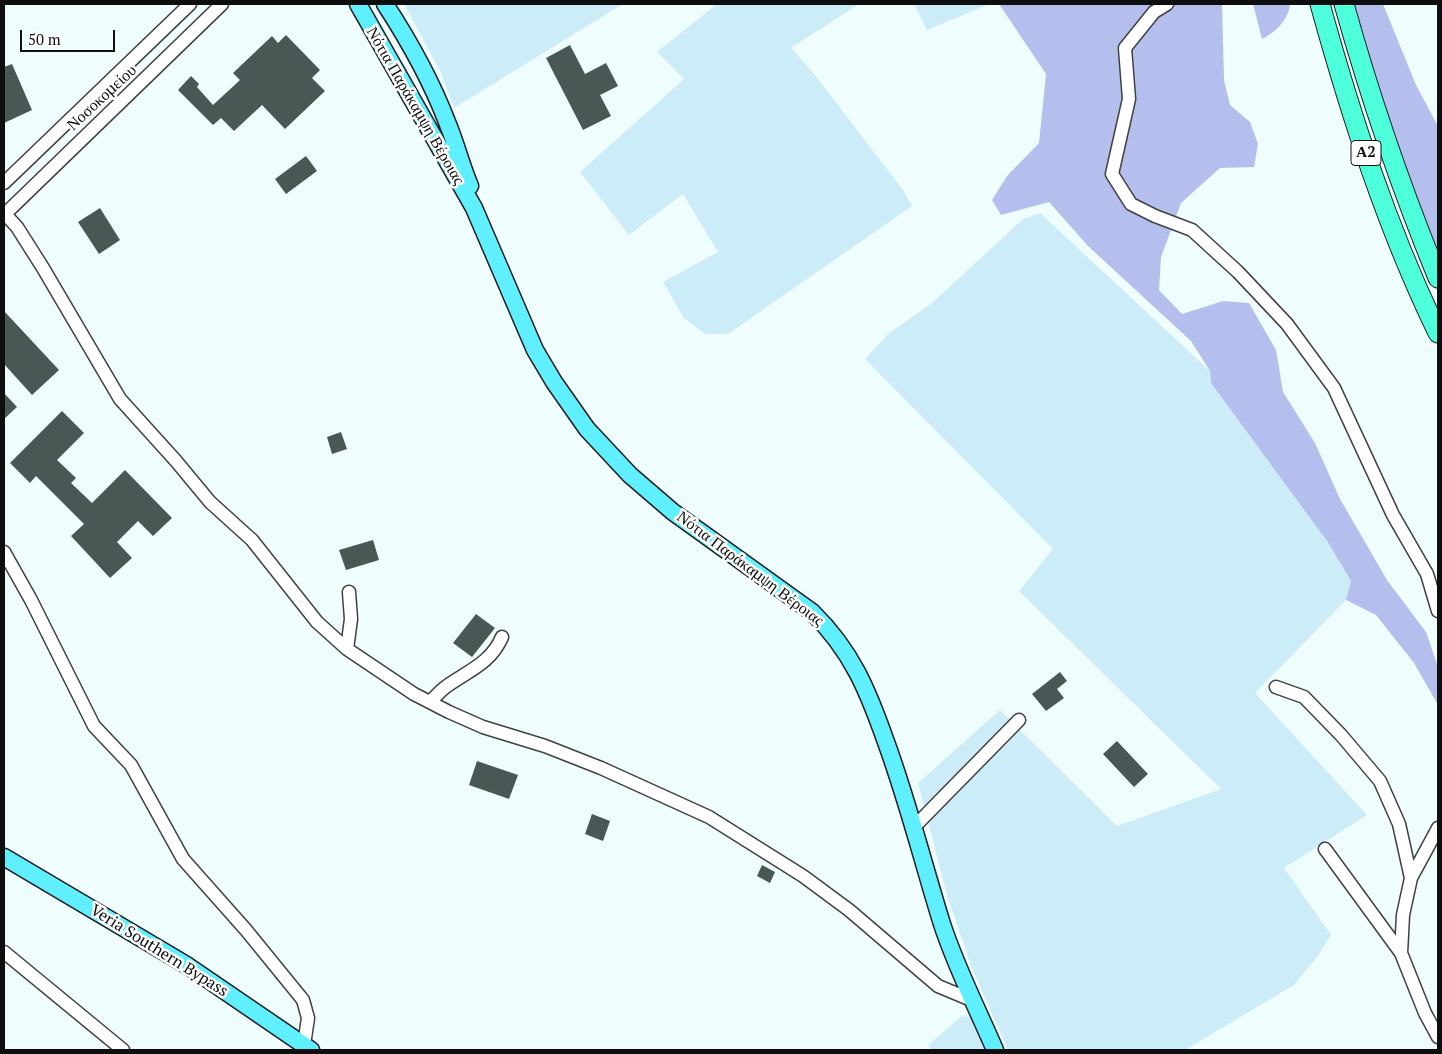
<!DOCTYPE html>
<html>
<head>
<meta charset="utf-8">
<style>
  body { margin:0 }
  #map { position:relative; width:1442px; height:1054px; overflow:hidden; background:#effdff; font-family:"PT Serif",serif }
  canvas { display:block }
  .frame { position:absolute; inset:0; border:5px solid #0e0e0e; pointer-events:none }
  .scale { position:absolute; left:20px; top:30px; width:95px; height:22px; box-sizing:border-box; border:2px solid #0e0e0e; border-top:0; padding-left:6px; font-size:15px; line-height:18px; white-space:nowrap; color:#0e0e0e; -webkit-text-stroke:4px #fff; paint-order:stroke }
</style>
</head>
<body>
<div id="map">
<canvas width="1442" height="1054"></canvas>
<div class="frame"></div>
<div class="scale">50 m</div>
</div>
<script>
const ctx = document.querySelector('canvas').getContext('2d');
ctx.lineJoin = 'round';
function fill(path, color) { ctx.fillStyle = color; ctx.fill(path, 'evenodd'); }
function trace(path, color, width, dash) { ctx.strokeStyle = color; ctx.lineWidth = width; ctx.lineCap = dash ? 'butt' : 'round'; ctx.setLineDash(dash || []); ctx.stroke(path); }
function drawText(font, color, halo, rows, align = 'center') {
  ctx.font = font + ' "PT Serif",serif'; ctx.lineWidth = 5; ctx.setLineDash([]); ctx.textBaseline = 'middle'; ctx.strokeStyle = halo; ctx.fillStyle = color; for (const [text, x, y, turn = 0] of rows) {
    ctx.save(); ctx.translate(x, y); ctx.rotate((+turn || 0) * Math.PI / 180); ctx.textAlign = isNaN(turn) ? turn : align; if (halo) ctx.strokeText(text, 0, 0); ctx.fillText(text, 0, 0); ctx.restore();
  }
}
fill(new Path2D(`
  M404 4H623L454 108 441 73Z
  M717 4H859L791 48 815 75 903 190 912 206 728 334H705L684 318 663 282 718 252 683 194 629 235 580 172 684 79 657 52Z
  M914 4H990L927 30Z
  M1040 213 1210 371 1211 383 1327 541 1351 581 1346 600 1255 693 1367 815 1284 868 1331 935 1317 957 1294 985 1185 1050H1008L971 966 947 895 918 783 1000 710 1117 826 1221 789 1019 591 1053 549 865 359 888 334 932 303 1023 219Z
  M962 1016 972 1017 986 1050H931L928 1045Z`), '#ccedf8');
fill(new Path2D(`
  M999 4H1222L1224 80 1230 105 1250 122 1258 144 1254 167 1220 168 1181 203 1161 257 1159 290 1182 314 1223 301 1249 303 1276 350 1283 392 1315 443 1340 499 1387 580 1426 632 1438 667V705L1414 663 1376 615 1346 600 1351 581 1327 541 1211 383 1210 371 1191 341 1088 246 1049 202 1001 215 992 200 1007 176 1039 143 1046 74Z
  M1253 4H1290C1289 19 1275 33 1262 39Z
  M1349 4H1383L1416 85 1438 126V256L1411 190Z`), '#b4bfee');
fill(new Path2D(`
  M286 35 320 70 312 78 325 91 285 129 262 105 234 131 221 118 213 125 178 90 191 76 199 84 197 87 213 105 240 80 233 73 272 36 278 43Z
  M570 45 585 74 606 63 618 86 600 95 611 116 583 130 546 58Z
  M12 64 32 110 4 123V67Z
  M306 156 317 171 286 194 275 179Z
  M100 208 120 240 99 254 78 222Z
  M4 311 59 370 32 395 4 364Z
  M4 393 17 407 4 419Z
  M62 411 84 433 57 460 76 478 71 483 92 503 125 470 172 518 153 536 138 521 117 542 132 558 110 578 71 536 84 524 36 476 30 483 10 463Z
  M341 432 347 449 332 454 327 437Z
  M373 540 379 560 346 570 339 550Z
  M476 614 495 628 472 657 453 643Z
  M1060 672 1067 681 1057 689 1064 698 1046 711 1032 694Z
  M1117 741 1148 774 1134 787 1103 754Z
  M477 761 518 775 509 799 469 785Z
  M592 814 610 821 603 841 585 834Z
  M762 865 775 872 770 883 757 876Z`), '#495854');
const minor = new Path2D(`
  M1167 4 1154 12 1125 48 1129 99 1112 174 1131 204 1155 216 1192 230 1238 272 1287 324 1334 388 1393 515 1427 574 1438 611
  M4 183 190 4
  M5 214 17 227 43 268 120 399 176 461 210 502 252 540 317 622 347 649 414 694 449 712 483 727 545 746 601 768 709 817 803 876 849 910 938 986 974 1001
  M4 215 222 4
  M4 552 31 600 94 726 131 765 183 859 246 930 303 1000 308 1018 304 1045
  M347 649 351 619 349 592
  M1276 687 1304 697 1341 735 1380 781 1399 824 1411 878 1403 915 1401 953 1425 1013 1438 1037
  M430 702C435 697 441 690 447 686 468 671 491 663 502 637
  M915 826 1019 720
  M1325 849 1401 953
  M1411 878 1438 828
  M4 952 123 1050`);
const major = new Path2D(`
  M358 4 474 208 535 350 554 382 587 429 630 475 673 512 812 612C852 651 868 691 886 742 908 802 923 863 942 924 956 967 977 1008 995 1050
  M385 4C409 41 431 80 447 122 456 143 461 165 470 186
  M4 857 188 966 311 1050`);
const highway = new Path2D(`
  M1320 4C1351 116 1387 228 1438 333
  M1344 4C1370 97 1401 188 1438 278`);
trace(minor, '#414141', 15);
trace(major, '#1f1f1f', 19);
trace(highway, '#1f1f1f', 21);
trace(minor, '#fff', 12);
trace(major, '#5fefff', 16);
trace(highway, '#4dffdb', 19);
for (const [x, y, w] of [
  [1366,153,30]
]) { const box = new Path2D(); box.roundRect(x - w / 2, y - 12.5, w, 25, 4); ctx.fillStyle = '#fff'; ctx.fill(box); trace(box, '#0e0e0e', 1); }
drawText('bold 15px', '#0e0e0e', null, [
  ["Α2",1366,153]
]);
drawText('16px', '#0e0e0e', '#fff', [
  ["Νοσοκομείου",102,98,-43],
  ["Νότια Παράκαμψη Βέροιας",415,106,60],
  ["Νότια Παράκαμψη Βέροιας",750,569,37],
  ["Veria Southern Bypass",159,951,32]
]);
</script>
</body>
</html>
